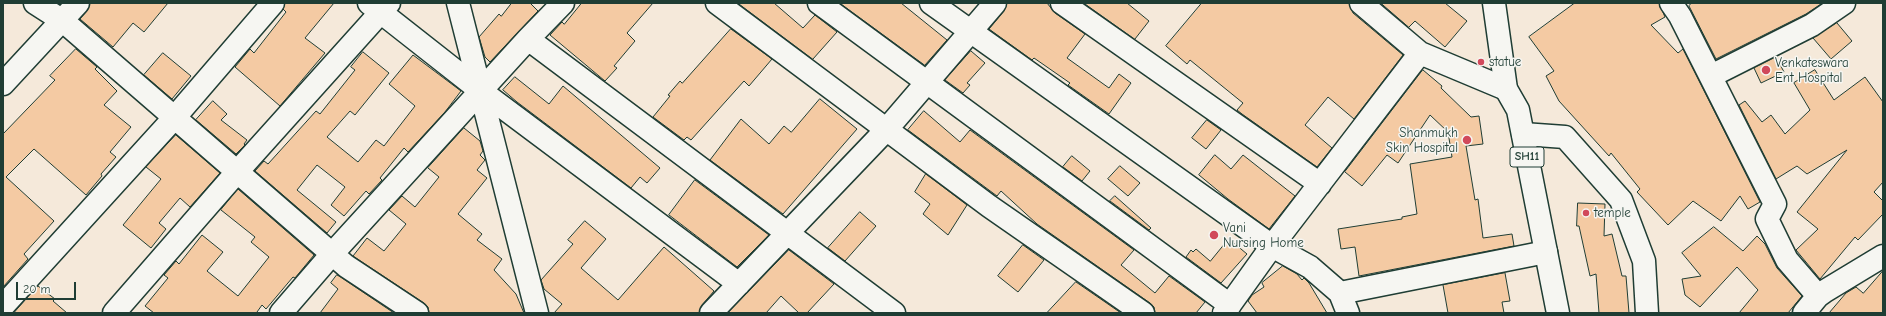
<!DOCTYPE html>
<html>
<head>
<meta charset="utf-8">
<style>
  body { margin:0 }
  #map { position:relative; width:1886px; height:316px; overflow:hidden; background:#f5e9da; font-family:"Comic Neue",sans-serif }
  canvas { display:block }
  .frame { position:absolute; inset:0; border:4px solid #1f3d34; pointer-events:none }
  .scale { position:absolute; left:16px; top:282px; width:60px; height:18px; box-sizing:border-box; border:2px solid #1f3d34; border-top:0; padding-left:5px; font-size:12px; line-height:14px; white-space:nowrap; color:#1f3d34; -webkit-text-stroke:3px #f6f6f2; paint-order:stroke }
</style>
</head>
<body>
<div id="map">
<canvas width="1886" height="316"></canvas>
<div class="frame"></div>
<div class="scale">20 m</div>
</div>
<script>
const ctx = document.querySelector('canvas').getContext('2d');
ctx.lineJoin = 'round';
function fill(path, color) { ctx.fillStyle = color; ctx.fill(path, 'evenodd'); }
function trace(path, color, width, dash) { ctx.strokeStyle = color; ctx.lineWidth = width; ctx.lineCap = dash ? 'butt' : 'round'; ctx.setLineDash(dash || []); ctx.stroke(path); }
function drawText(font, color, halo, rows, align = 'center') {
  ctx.font = font + ' "Comic Neue",sans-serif'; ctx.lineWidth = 3; ctx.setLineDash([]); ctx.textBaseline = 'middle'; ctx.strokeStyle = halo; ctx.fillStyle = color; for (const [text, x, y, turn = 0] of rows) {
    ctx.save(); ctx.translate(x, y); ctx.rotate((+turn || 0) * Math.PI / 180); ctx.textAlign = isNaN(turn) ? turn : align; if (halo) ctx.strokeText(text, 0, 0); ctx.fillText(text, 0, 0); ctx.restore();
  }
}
const building = new Path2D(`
  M90 3H168L144 32 133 23 113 47 80 19 87 11Z
  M285 3H334L305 38 325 53 280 106 235 67 250 49 254 53 286 12 283 9Z
  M512 3H530L538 11 490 62 485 57 479 37 499 14 501 16Z
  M582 3H653L627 33 635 41 614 66 617 68 605 81 550 35 562 22 564 24Z
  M738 3H774L803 28 815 15 837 32 813 59Z
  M840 3H901L947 40 925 65Z
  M1007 3H1047L1055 13 1085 34 1067 58 1109 88 1119 74 1131 83 1109 114 1068 85 1070 83 1034 58 1032 60 989 29 1004 11Z
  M1084 3H1127L1149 21 1135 39Z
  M1202 3H1349L1353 13 1403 55 1354 119 1328 97 1305 125 1332 148 1317 167 1242 114 1237 110 1243 103 1190 60 1187 64 1166 46Z
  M1381 3H1445L1467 21 1445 47 1415 21 1409 27Z
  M1575 3H1659L1665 17 1651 25 1678 53 1683 49 1760 202 1748 209 1740 196 1721 221 1693 201 1668 225 1637 192 1640 189 1611 153 1609 156 1559 101 1546 76 1554 71 1529 37Z
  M1692 3H1820L1821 4 1806 14 1716 59 1689 6Z
  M1837 23 1852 41 1831 59 1813 38Z
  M731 29 772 59 749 86 744 81 691 140 687 137 684 140 653 117 670 96 668 95 680 81 682 83Z
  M76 49 97 67 95 69 117 91 104 105 131 127 110 152 116 157 101 174 102 176 86 195 34 149 6 177 54 221 24 254 28 259 3 287V134L55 80 50 76Z
  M971 51 985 63 967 83 970 85 963 93 945 80Z
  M363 52 389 73 355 115 350 111 327 137 358 162 376 140 384 146 415 106 389 84 413 55 461 91 445 112 408 152 404 148 380 178 382 180 369 194 366 191 344 216 331 205 345 187 317 165 297 190 336 222 327 233 255 171 264 161 268 164 316 111 320 114 355 70 351 67Z
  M163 53 191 76 172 99 144 75Z
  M1776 57 1784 72 1761 83 1754 68Z
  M1423 70 1442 86 1441 88 1471 117 1479 116 1483 144 1466 146 1475 200 1478 199 1483 238 1512 234 1514 246 1359 276 1355 247 1341 249 1338 229 1402 219V217L1417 214 1410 164 1452 157 1448 132 1430 115 1398 163 1387 155 1362 186 1345 172Z
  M1815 70 1834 100 1865 77 1883 102V182L1874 192 1883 201V214L1858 240 1855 237 1820 279 1796 250 1818 229 1797 212 1847 150 1807 174 1797 166 1776 179 1739 105 1745 101 1762 122 1771 115 1785 134 1810 110 1794 83Z
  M515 77 549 104 563 86 660 168 647 183 640 177 631 188 517 102 503 90Z
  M820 99 857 129 783 214 710 160 741 119 769 144 784 126 791 132Z
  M213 101 227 114 221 120 247 140 244 144 245 145 236 154 196 120Z
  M924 111 960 142 970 130 1134 250 1121 265 1155 293 1169 276 1205 302 1196 313H1155L1154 307 1150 303 1037 224 1001 191 997 196 908 130Z
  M1207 120 1221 130 1206 149 1192 138Z
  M464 128 480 141 483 151 480 155 485 160 477 170 487 178 458 214 482 234 477 240 502 259 494 270 516 294 524 313H429L428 307 424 303 353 256 367 238 384 251 406 224 389 210 402 196 415 207 439 177 428 168Z
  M176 135 220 173 190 207 180 198 159 223 166 229 151 248 123 225 161 179 146 167Z
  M1215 155 1231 169 1243 155 1295 196 1269 229 1228 199 1199 175Z
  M1072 156 1090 171 1082 181 1063 167Z
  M1120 166 1140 183 1128 196 1108 179Z
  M926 174 967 205 948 235 923 214 930 204 915 192Z
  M695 180 769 235 737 267 669 215Z
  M238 189 314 255 295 278 293 277 266 309 262 305 257 312 258 313H154L145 306 168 278 164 275 176 261 179 264 202 235 223 252 207 271 238 296 269 257 251 242 255 237 221 210Z
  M1115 196 1151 228 1149 230 1110 201Z
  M1578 203 1605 204 1604 236 1612 234 1622 276H1626L1629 313H1599L1596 274 1590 276 1579 226H1577Z
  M860 212 876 226 845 261 828 248Z
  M585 221 606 239 581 268 618 300 664 247 714 291 702 305 699 313H554L562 304 544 289 541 280 573 244 568 240Z
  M1714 227 1743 251 1757 236 1765 244 1777 268 1802 296 1788 313H1739L1758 290 1737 267 1700 307 1685 295 1682 279 1701 276 1682 253Z
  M1229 239 1247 254 1221 283 1186 257 1191 250 1193 252 1196 249 1210 261Z
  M1023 245 1044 260 1018 292 998 276Z
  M789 250 834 284 807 313H799L781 296 766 313H728Z
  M1283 266 1297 274 1302 280 1304 278 1309 283 1327 313H1257L1248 301 1252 295 1264 287 1262 283Z
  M1883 271V313H1829L1846 293 1856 287 1863 293Z
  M1505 273 1510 301 1502 302 1504 313H1448L1443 285Z
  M337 275 339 276 394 313H320L338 289 331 283Z
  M1076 282 1121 313H1047Z
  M38 286 55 299 53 301 67 313H14Z`);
fill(building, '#f4caa3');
trace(building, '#1f3d34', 1);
const minor = new Path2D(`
  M35 3 63 21 346 266 417 313
  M369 3 481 91 739 284
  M458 3 537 313
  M717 3 989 206 1143 313
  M819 3 1230 305
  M931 3 1272 246 1310 267 1340 293 1348 313
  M1062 3 1320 184
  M1361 3 1420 53
  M1671 3 1680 16 1775 204 1767 219 1787 260 1818 296
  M528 39 894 313
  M1711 76 1812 25 1844 3
  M3 84 78 3
  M1523 134 1565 137 1621 200 1644 261 1647 313
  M1340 293 1546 252
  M3 306 175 117 273 3
  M114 313 237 172 389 3
  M281 313 332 254 528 39 563 3
  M711 313 886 130 995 3
  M1224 313 1272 246 1420 53 1506 89
  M1804 313 1818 296 1825 291 1883 256`);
const major = new Path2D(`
  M1494 3 1506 89 1518 110 1558 313`);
trace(minor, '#1f3d34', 25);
trace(major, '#1f3d34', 25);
trace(minor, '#f6f6f2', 22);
trace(major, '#f6f6f2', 22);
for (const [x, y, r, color] of [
  [1481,62,4,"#d1495b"],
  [1766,70,5,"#d1495b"],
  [1467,140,5,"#d1495b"],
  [1586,213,4,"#d1495b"],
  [1214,235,5,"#d1495b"]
]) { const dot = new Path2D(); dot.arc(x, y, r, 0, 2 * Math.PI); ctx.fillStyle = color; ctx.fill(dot); trace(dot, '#f6f6f2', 1.5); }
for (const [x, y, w] of [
  [1527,157,34]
]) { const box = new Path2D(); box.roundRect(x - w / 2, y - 10, w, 20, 3); ctx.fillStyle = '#f6f6f2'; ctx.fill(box); trace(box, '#1f3d34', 1); }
drawText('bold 12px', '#1f3d34', null, [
  ["SH11",1527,157]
]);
drawText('13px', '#1f3d34', '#f6f6f2', [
  ["statue",1489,62],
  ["Venkateswara",1775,63],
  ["Ent Hospital",1775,78],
  ["Shanmukh",1458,133,"right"],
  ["Skin Hospital",1458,148,"right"],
  ["temple",1594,213],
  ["Vani",1223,228],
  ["Nursing Home",1223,243]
], 'left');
</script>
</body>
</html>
